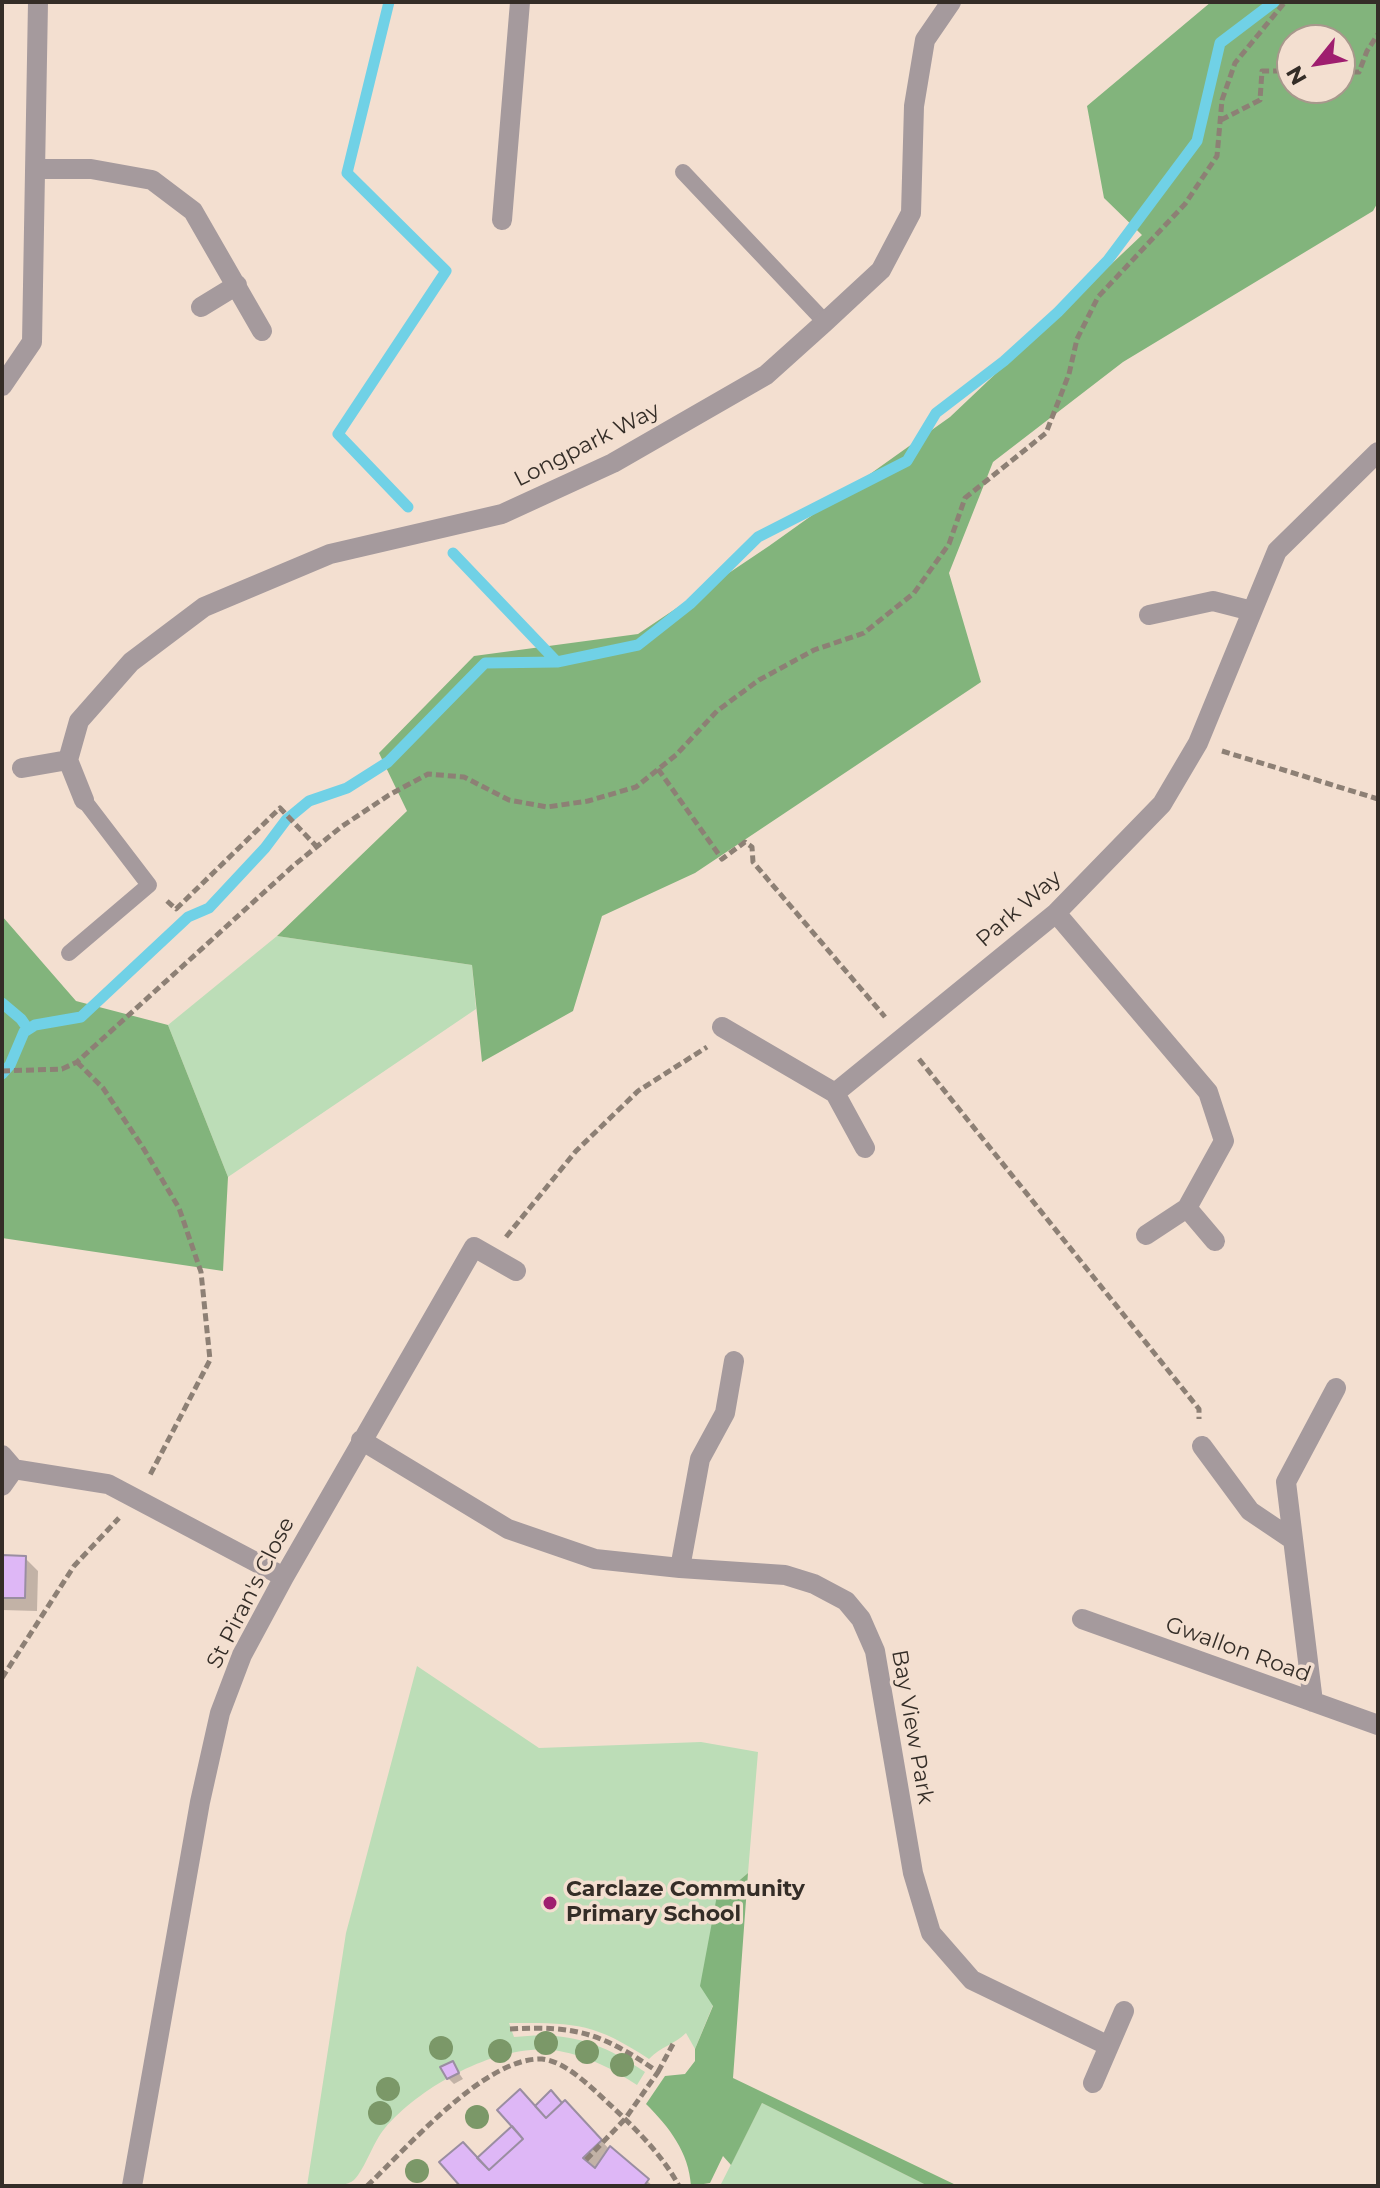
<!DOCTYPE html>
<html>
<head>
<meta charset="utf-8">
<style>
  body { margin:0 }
  #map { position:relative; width:1380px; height:2188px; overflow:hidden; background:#f3dfd0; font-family:Montserrat,sans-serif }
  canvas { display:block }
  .frame { position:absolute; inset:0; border:4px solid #342d27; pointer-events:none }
  .north { position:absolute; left:1276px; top:24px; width:80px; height:80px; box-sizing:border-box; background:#f3dfd0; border:2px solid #a7988c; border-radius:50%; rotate:240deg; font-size:22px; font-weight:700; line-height:32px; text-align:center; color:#342d27 }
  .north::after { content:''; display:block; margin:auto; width:28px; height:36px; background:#9f1e6f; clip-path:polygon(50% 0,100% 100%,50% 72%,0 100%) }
</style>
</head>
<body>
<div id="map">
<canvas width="1380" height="2188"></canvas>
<div class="frame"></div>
<div class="north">N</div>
</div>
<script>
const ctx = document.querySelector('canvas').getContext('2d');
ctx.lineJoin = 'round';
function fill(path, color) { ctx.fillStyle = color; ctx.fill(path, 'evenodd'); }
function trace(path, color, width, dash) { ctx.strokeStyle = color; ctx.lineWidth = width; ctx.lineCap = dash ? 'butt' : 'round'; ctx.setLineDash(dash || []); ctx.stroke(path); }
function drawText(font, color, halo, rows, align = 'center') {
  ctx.font = font + ' Montserrat,sans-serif'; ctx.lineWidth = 7; ctx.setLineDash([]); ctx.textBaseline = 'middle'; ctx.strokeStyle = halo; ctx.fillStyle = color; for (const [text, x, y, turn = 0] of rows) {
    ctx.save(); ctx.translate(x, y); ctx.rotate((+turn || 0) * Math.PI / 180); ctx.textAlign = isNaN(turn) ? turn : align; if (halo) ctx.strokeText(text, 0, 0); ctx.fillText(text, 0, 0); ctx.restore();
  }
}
fill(new Path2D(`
  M277 936 472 965 476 1009 228 1177 168 1025Z
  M417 1666 539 1748 701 1742 758 1752 748 1873 728 1890 713 2005 695 2049 686 2033C674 2045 661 2046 649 2059 593 2022 574 2023 509 2023L514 2037C568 2031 601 2042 645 2072L637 2085C613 2069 588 2056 559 2051 501 2041 422 2085 385 2128 373 2142 365 2169 354 2180 345 2188 320 2186 307 2186L346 1933Z
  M762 2103 928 2186H720Z`), '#bcddb7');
fill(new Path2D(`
  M1211 2H1378V202L1373 211 1123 362 993 462 949 573 981 682 695 873 602 916 573 1011 482 1062 472 965 277 936 407 811 379 753 474 656 638 634 769 546 950 417 1142 235 1104 198 1087 106ZM1292 40H1340V88H1292Z
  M2 916 76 1001 168 1025 228 1177 223 1271 2 1238Z
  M748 1873 733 2078 958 2186H928L762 2103 731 2165 723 2156 710 2183 691 2186C689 2152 669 2127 646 2104L665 2076 685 2074 695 2061V2049L713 2006 700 1986 718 1890H728Z`), '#82b47c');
fill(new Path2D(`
  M2 1557 25 1558 38 1571 37 1611 2 1610Z
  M452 2063 463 2079 454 2084 448 2078Z
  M562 2105 584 2122 610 2150 653 2186H463L478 2160 536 2107Z`), '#0003');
trace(new Path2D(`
  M389 2 347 173 446 271 338 434 408 507
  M453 553 557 662
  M2 1003 21 1019 28 1029
  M2 1074 10 1065 24 1032 35 1025 81 1017 188 917 209 908 265 848 286 820 309 801 347 788 388 762 485 663 557 662 638 645 690 604 758 537 907 461 936 413 1004 361 1058 312 1108 260 1197 141 1220 43 1274 2`), '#70d1e6', 11);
const building = new Path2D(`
  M2 1555 26 1556 25 1598H2Z
  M453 2061 459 2073 447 2079 440 2067Z
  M520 2089 546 2118 565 2100 602 2140 583 2158 595 2168 610 2146 649 2179 644 2186H460L439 2162 463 2142 489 2170 523 2139 497 2110Z
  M551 2090 562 2103 546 2118 535 2106Z
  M512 2126 523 2139 489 2170 477 2158Z`);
fill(building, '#deb7f6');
trace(building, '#9a8ea1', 2);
trace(new Path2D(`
  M1340 72H1359L1367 51 1378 34
  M1221 120 1260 100 1262 71H1292
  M1222 751 1378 799
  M658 769 722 859 745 842 752 847 753 862 885 1017
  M167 901 176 909 280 808 317 847
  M919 1059 1199 1409V1419
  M77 1062 103 1088 142 1146 179 1208 201 1272 210 1360 150 1475
  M2 1071 62 1069 77 1062 293 866 341 827 389 795 428 774 464 777 509 800 547 807 588 801 636 787 676 755 717 711 759 680 814 650 864 633 914 593 949 544 965 498 1046 433 1069 374 1077 339 1098 297 1185 204 1217 156 1222 100 1235 63 1285 2
  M506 1237 576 1151 638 1091 707 1047
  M2 1678 74 1566 119 1518
  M510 2029C577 2025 603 2034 658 2072L625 2119 585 2161
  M658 2072 673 2044
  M367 2186C407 2148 485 2057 542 2059 565 2061 591 2087 607 2102 633 2126 662 2154 679 2186`), '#8d8075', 5, [8, 4]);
trace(new Path2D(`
  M683 172 825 322
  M69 953 149 885 84 800`), '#a59a9d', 16);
trace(new Path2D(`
  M36 169H91L152 180 193 211 262 331
  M502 220 520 2
  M201 307 237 285
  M2 386 32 342 38 2
  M1149 615 1213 601 1252 611
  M22 768 68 760
  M84 800 68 760 79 721 131 662 204 607 330 554 502 514 613 463 766 375 825 322 881 270 911 213 914 106 925 40 951 2
  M1056 913 1208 1092 1224 1141 1187 1208 1146 1235
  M722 1027 835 1093 1056 913 1162 804 1198 743 1277 551 1378 452
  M835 1093 865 1148
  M1187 1208 1215 1241
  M361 1440 508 1529 595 1559 680 1568 785 1575 814 1584 846 1601 861 1619 875 1651 913 1873 931 1933 972 1980 1109 2046
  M1202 1446 1250 1511 1293 1540
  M2 1455 14 1469 2 1486
  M14 1469 108 1484 284 1577
  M680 1568 700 1459 725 1413 734 1361
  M1082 1619 1378 1725
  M1313 1702 1286 1482 1336 1388
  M1093 2083 1124 2011
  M132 2186 200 1802 220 1713 242 1655 284 1577 474 1247 516 1271`), '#a59a9d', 20);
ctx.fillStyle = '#7b9868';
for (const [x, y] of [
  [546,2043],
  [441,2048],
  [500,2051],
  [587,2052],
  [622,2065],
  [388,2089],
  [380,2113],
  [477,2117],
  [417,2171]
]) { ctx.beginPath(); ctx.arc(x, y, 12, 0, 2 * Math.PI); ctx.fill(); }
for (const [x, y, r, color] of [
  [550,1903,8,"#9f1e6f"]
]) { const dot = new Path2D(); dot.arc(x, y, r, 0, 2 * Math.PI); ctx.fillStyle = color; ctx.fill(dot); trace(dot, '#f3dfd0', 3); }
drawText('22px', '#342d27', '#f3dfd0', [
  ["Longpark Way",587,445,-27],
  ["Park Way",1019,909,-41],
  ["St Piran's Close",251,1593,-63],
  ["Gwallon Road",1238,1650,20],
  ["Bay View Park",912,1727,80]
]);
drawText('bold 22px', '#342d27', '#f3dfd0', [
  ["Carclaze Community",566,1890],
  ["Primary School",566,1915]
], 'left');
</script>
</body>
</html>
